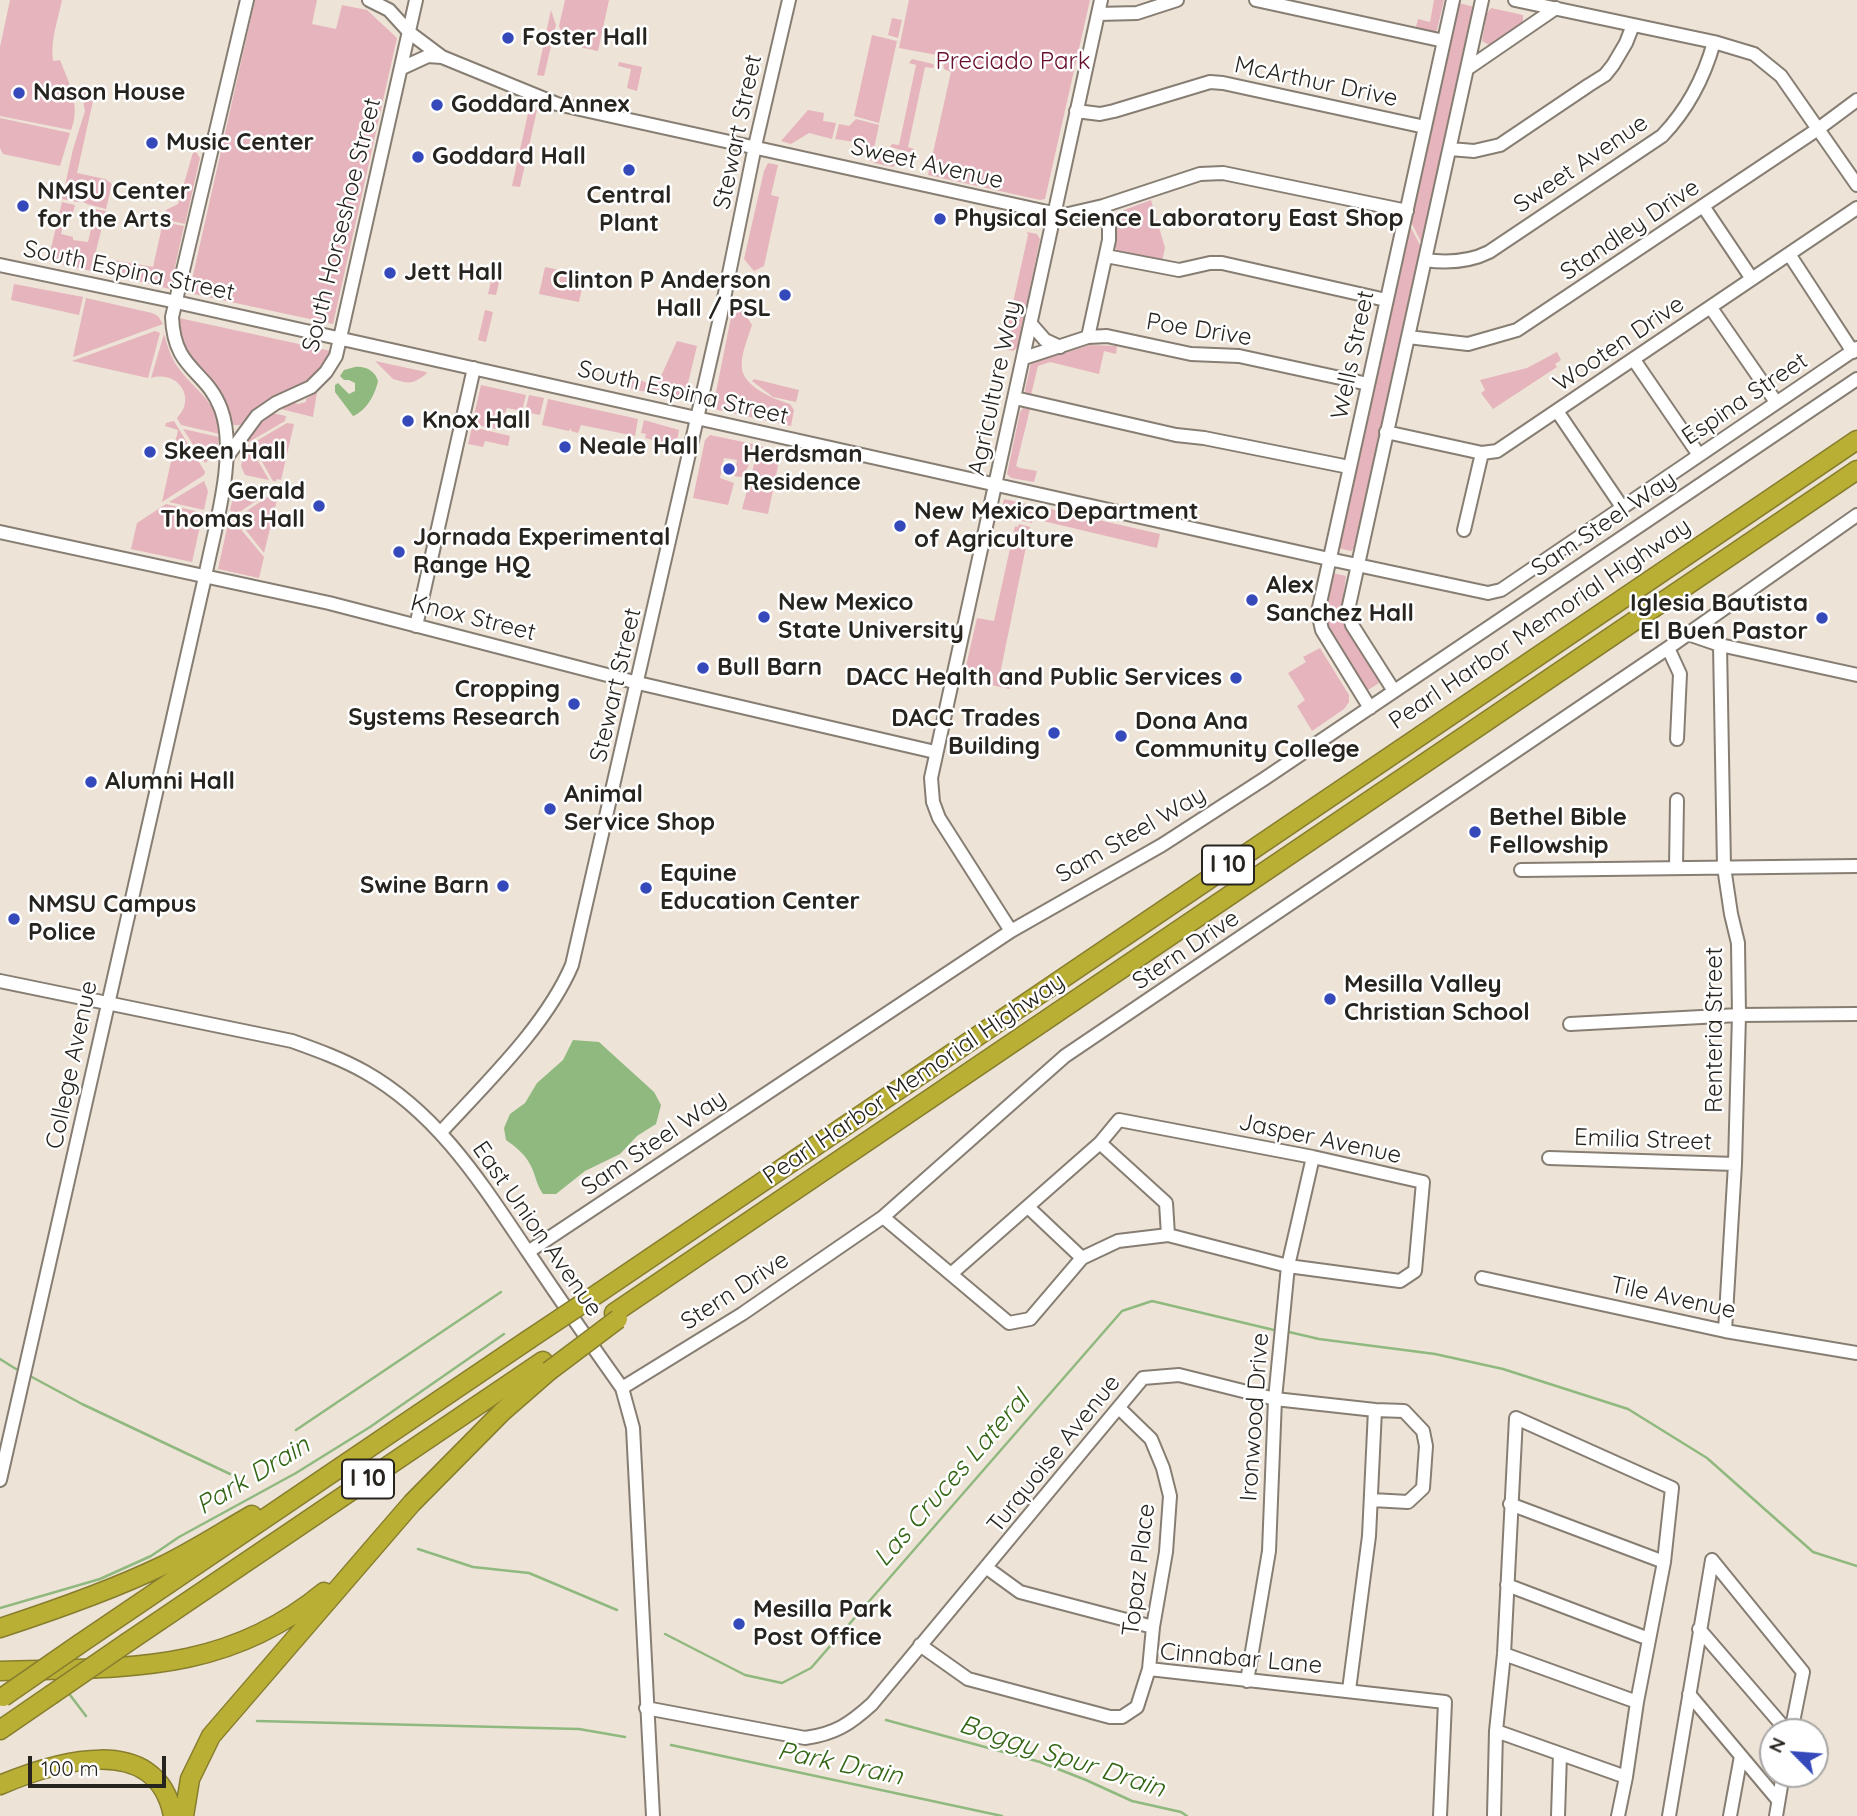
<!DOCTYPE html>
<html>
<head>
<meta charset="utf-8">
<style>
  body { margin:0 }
  #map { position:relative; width:1857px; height:1816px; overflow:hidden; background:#ede3d7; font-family:Quicksand,sans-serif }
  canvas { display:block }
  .north { position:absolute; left:1759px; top:1718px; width:70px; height:70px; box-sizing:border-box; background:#fff; border:2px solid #a9a7a5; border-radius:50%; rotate:295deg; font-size:19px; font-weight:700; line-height:28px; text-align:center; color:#27241f }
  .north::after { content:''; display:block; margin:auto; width:24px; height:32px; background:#3549bb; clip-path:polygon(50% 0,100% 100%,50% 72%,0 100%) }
  .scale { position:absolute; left:28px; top:1756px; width:138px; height:32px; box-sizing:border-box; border:4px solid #27241f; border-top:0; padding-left:9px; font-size:21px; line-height:24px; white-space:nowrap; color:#27241f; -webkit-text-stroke:5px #fff; paint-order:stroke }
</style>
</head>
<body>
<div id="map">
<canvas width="1857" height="1816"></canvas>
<div class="north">N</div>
<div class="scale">100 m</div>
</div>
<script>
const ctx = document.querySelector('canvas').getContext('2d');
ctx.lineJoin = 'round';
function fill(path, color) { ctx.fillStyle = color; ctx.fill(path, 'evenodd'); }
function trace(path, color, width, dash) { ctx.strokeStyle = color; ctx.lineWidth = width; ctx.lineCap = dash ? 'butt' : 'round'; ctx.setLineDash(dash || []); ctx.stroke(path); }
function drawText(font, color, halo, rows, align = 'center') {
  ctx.font = font + ' Quicksand,sans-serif'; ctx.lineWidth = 5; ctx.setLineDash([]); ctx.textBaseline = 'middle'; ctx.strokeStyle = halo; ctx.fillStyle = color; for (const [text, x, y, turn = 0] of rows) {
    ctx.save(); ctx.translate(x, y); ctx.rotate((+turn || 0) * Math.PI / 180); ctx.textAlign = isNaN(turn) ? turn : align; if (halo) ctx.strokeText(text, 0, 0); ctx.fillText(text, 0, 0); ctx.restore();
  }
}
fill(new Path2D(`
  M10 0H62C58 20 50 41 53 61L60 60C69 83 81 106 71 130L0 116V47Z
  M255 0H317L312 24 336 29 342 5 367 10 397 38 333 324 189 293Z
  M565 0H609L598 51 566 44 559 26Z
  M909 0H1090L1045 199 1040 200 928 175 951 72 944 69 943 60 937 55 899 48Z
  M1434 0H1444L1437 30 1434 32 1416 27 1418 19 1430 22Z
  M1459 3 1474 7V11L1422 244 1410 220Z
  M1491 8 1523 15V23L1491 46 1482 41 1487 13Z
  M551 10 556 25 544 76 537 75Z
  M892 18 902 20 898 38 888 35Z
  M872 35 897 41 879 123 854 116Z
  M912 59 933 64 934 66 933 68 925 67 908 147 914 149 912 153 890 147 892 144 899 145 916 65 909 63Z
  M619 62 642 67 637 91 627 88 631 69 618 66Z
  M80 86 86 89V99L93 101 77 173 105 179 112 184 106 209 87 204 82 201 78 202 62 199 73 149 85 111Z
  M529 109 537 110 520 187 512 186Z
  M808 110 824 113 823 121 836 123 832 139 809 133 791 144 781 141Z
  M0 118 70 133 60 166 3 154 0 148Z
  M856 119 879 125 871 162 861 146V143L835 139 839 124 849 126Z
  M194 149 200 158 185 224 163 219 166 210 178 204Z
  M876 153 893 158 895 165 893 167 874 163Z
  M768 163 778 165 771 195 779 197 764 266 754 271 744 259 764 171Z
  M1151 200 1165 248 1162 261 1118 251 1115 248 1117 235 1113 214Z
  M62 202 75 205 72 216 65 214 61 234 73 237V240L88 242 93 220 86 218 89 208 106 211 91 271 48 261Z
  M163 222 184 226 170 289 107 274 109 264 113 260 153 267Z
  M1409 224 1421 247 1354 548 1351 551 1338 548Z
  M1027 232 1037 234 1040 239 1018 347 1013 351 998 348 1004 343 1028 235Z
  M545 267 585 275 579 302 539 294Z
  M494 269 502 270 496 295 488 294Z
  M14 284 83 297 79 315 11 300Z
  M86 298 152 313 158 316 163 324 73 357Z
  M742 309 752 325C748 338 740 356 742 369 744 387 776 400 790 404L794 410 791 426 718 410 713 407 731 317Z
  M485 310 493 312 486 342 478 340Z
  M179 318 331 351C327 361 321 372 313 379 299 391 277 393 262 405 252 412 246 430 232 424 228 415 227 406 222 398 204 367 177 364 179 318Z
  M155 331 160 333 148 378 72 361Z
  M164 334C168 347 171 359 180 370 199 395 214 397 220 434L181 425 177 418C197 398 178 370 151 378Z
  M677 341 697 346 684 399 626 388 625 385 629 375 656 387Z
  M1090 345 1117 346 1116 354 1104 351 1099 374 1050 362 1038 366 1031 395 1026 394 1025 390 1031 363Z
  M1557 352 1561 360 1555 364 1557 367 1493 409 1481 393 1485 390 1480 380 1527 368Z
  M375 361 426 372 427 373C412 386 408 383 393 379Z
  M754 379 799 390 796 402 773 397 752 381Z
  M481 385 526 395 522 411 507 408 505 413H503L501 430 472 424Z
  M317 392 313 417 281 409 294 403 298 404 306 402V399Z
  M529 395 544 398 540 415 525 412Z
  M548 399 638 419 635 436 581 425 578 433 571 431V428L569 431 542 425Z
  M1023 408 1030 409 1016 466 1020 468 1037 471 1034 482 1011 478 1007 474 1020 412Z
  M272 413 286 416 285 421 249 442H246L253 431Z
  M644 420 679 430 676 446 645 438 646 434 641 433Z
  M174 421 205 472 204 475 162 502 178 430 165 426 166 423Z
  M287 423 294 424 281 480 277 479 276 481H273L253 446V443Z
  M472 427 510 436 508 446 485 441 483 447 468 444Z
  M183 429 219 437 216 454 205 463Z
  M710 435 753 444 748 467 742 477 734 476 737 460 724 458 720 478 734 483 728 505 693 498 705 440Z
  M246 444 249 445 269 480 245 475 241 466Z
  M759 446 781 451 768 514 742 509Z
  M204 481 208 491 204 510 169 502Z
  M242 489 265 495 235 515 230 510 233 498Z
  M269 496 277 500 264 553 237 519 239 516Z
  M1004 499 1036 506 1032 523 1000 516Z
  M166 504 203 513 192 562 131 549 137 523Z
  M1046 508 1160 534 1157 548 1043 521Z
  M229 519 233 520 264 557 259 578 218 569Z
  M1019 524 1030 527 1000 674 1013 677 1010 689 963 679 977 618 994 621 1015 526 1018 527Z
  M1333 573 1346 576 1341 613 1344 626 1378 678 1379 683 1368 690 1364 687C1340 648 1311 620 1333 573Z
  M1320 648 1349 695V702L1344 709 1312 731 1297 706 1305 700 1288 673 1306 662 1303 657Z`), '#e6b4bc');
fill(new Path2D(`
  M355 367C366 366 375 371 378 381 375 395 366 411 353 416L335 392V385L338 383 349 394 355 391V383L349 380H344L340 376 344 370Z
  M573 1040 599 1042 654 1092 661 1105 656 1124 637 1136 620 1154 585 1171 556 1194H543C536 1184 536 1176 531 1166 525 1154 516 1147 506 1140L504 1128 510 1114 525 1103 537 1083 563 1060Z`), '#8fb97e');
trace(new Path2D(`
  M1289 1332 1319 1339 1435 1354 1503 1369 1628 1409 1707 1458 1813 1552 1857 1566
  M0 1359 16 1369
  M30 1376 82 1404 230 1474
  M296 1430 501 1292
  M418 1549 473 1567 529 1573 617 1610
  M0 1608 100 1579 151 1556 179 1537 296 1473 370 1427 504 1334
  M665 1634 745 1675 782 1683 811 1668 1122 1311 1152 1301 1274 1330
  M70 1695 86 1716
  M886 1720 1040 1762 1086 1780 1132 1801 1181 1812 1187 1816
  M257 1721 579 1729 625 1737
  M671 1745 1002 1816`), '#8fb97e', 2.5);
const minor = new Path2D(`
  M369 0 389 10 410 33 442 57 557 104 1043 211 1064 215 1103 206 1200 174 1223 173 1407 211
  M1256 0 1444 41
  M1515 0 1714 42 1754 54 1781 76 1857 185
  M1098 14 1137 13 1177 0
  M402 68 428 56 442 57
  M1467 69 1556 8
  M1076 111 1100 114 1114 111 1210 82 1223 83 1425 127
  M1450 149 1474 151 1500 145 1589 85 1605 75 1613 65 1626 43 1633 25
  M1703 206 1752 279
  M1789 254 1853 352
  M1106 256 1179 270 1210 263H1222L1386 300
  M1425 260C1447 263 1469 262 1489 252L1662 136C1688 109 1704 78 1714 42
  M0 265 167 300 1329 559 1488 593 1501 590 1857 348
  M1711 308 1776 402
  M1031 324 1045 340 1060 347
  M1088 337 1109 240V227L1103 206
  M1408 337 1468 344 1517 330 1818 129 1857 100
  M1024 358 1088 337 1107 336 1191 354 1239 356 1368 384
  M1634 360 1699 455
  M1015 398 1176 435 1204 438 1349 467
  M1557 411 1622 507
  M1386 432 1482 453 1497 451 1857 208
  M229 454 257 416 276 403 311 387 326 372 336 356 416 0
  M1464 530 1482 453
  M0 532 329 603 638 683 935 752
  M416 626 474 368
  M1688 634 1720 645 1857 675
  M1720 645 1724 867 1731 914 1738 943 1739 1015 1735 1164 1725 1331
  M1668 648 1680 674 1677 739
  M1394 691 1352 625 1348 610 1482 0
  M1370 708 1322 630 1318 612 1453 0
  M1676 868 1677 800
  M1521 870 1857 866
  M1011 931 939 818 933 802 931 778 1101 0
  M0 981 292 1041C317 1050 342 1059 365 1072 439 1114 482 1184 528 1252 559 1298 590 1343 622 1388L633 1428 653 1816
  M1570 1024 1739 1015 1857 1014
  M441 1132C486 1083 546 1026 572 965L720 318 755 146 789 0
  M1100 1143 1166 1203 1168 1235
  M1549 1158 1735 1164
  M1028 1207 1082 1258
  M883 1217 1009 1323 1030 1319 1082 1258 1118 1241 1168 1235 1288 1266 1400 1281 1415 1271 1423 1182 1313 1157 1119 1120 1100 1143 951 1274
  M528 1252 1011 931 1162 845 1264 779 1857 379
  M1482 1278 1725 1331 1857 1353
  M622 1388 742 1314 883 1217 1065 1056 1668 648 1857 515
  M0 1480 205 577C214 530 238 454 221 409 206 369 174 371 172 317L247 0
  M1372 1500 1408 1502 1423 1488 1426 1446 1423 1431 1404 1411 1375 1410
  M1510 1504 1664 1562
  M987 1568 1020 1592 1153 1627
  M1507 1585 1649 1639
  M1699 1629 1788 1732
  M920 1645 968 1679 1110 1717H1122L1137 1707 1149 1669 1153 1627 1166 1552 1170 1496 1163 1468 1151 1439 1119 1408
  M1504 1654 1637 1702
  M1149 1669 1445 1702 1440 1816
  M1247 1681 1269 1551 1275 1399 1288 1266 1313 1157
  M1689 1694 1778 1800
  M646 1708 805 1738C835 1734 850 1724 872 1704L1143 1378 1179 1375 1275 1399 1375 1410 1369 1536 1349 1690
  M1496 1731 1626 1777
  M1494 1816 1496 1731 1504 1654 1516 1418 1672 1488 1664 1562 1637 1702 1626 1777 1618 1816
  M1558 1816 1560 1754
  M1669 1816 1712 1560 1803 1672 1791 1732
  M1730 1816 1741 1756
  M1776 1816 1783 1774`);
const highway = new Path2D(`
  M600 1292 1857 440
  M614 1313 1857 470
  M0 1628C55 1610 110 1591 162 1566 193 1551 222 1532 252 1515
  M128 1642 543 1361
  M81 1643 528 1340
  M0 1671C122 1667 224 1675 324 1592
  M0 1730 51 1695
  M0 1785C54 1762 157 1730 173 1816
  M184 1816 190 1779 211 1736 412 1503 502 1412 549 1371`);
trace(minor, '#877e73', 16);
trace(highway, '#877e2d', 21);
trace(minor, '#fff', 12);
trace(highway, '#baaf35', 18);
const highwayBridge = new Path2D(`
  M528 1340 600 1292
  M549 1371 618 1319
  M51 1695 128 1642
  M3 1697 81 1643`);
trace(highwayBridge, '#877e2d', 21, []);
trace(highwayBridge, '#baaf35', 18);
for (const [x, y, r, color] of [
  [508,38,7,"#3549bb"],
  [19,93,7,"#3549bb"],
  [437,105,7,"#3549bb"],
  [152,143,7,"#3549bb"],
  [418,157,7,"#3549bb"],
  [629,170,7,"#3549bb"],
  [23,206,7,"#3549bb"],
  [940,219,7,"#3549bb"],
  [390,273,7,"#3549bb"],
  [785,295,7,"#3549bb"],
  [408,421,7,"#3549bb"],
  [565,447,7,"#3549bb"],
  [150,452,7,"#3549bb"],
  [729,469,7,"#3549bb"],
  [319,506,7,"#3549bb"],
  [900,526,7,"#3549bb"],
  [399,552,7,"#3549bb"],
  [1252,600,7,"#3549bb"],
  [764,617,7,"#3549bb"],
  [1822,618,7,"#3549bb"],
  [703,668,7,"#3549bb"],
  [1236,678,7,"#3549bb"],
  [574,704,7,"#3549bb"],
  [1054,733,7,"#3549bb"],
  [1121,736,7,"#3549bb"],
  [91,782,7,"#3549bb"],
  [550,809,7,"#3549bb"],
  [1475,832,7,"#3549bb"],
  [503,886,7,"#3549bb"],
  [646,888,7,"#3549bb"],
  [14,919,7,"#3549bb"],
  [1330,999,7,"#3549bb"],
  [739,1624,7,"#3549bb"]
]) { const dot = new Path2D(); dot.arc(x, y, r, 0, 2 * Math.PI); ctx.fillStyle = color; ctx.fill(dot); trace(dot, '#fff', 2.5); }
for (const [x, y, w] of [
  [1228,865,52],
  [368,1479,52]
]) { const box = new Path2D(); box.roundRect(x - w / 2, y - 19.5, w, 39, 5); ctx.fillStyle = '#fff'; ctx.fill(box); trace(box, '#27241f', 2); }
drawText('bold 23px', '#27241f', null, [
  ["I 10",1228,865],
  ["I 10",368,1479]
]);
drawText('bold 24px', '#27241f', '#fff', [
  ["Foster Hall",522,38],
  ["Nason House",33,93],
  ["Goddard Annex",451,105],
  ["Music Center",166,143],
  ["Goddard Hall",432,157],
  ["NMSU Center",37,192],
  ["for the Arts",37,220],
  ["Central",629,196,"center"],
  ["Plant",629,224,"center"],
  ["Physical Science Laboratory East Shop",954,219],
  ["Jett Hall",404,273],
  ["Clinton P Anderson",771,281,"right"],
  ["Hall / PSL",771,309,"right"],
  ["Knox Hall",422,421],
  ["Neale Hall",579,447],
  ["Skeen Hall",164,452],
  ["Herdsman",743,455],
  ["Residence",743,483],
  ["Gerald",305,492,"right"],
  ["Thomas Hall",305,520,"right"],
  ["New Mexico Department",914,512],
  ["of Agriculture",914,540],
  ["Jornada Experimental",413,538],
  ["Range HQ",413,566],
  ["Alex",1266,586],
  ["Sanchez Hall",1266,614],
  ["New Mexico",778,603],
  ["State University",778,631],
  ["Iglesia Bautista",1808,604,"right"],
  ["El Buen Pastor",1808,632,"right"],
  ["Bull Barn",717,668],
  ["DACC Health and Public Services",1222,678,"right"],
  ["Cropping",560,690,"right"],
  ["Systems Research",560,718,"right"],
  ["DACC Trades",1040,719,"right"],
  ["Building",1040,747,"right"],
  ["Dona Ana",1135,722],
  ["Community College",1135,750],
  ["Alumni Hall",105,782],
  ["Animal",564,795],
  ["Service Shop",564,823],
  ["Bethel Bible",1489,818],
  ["Fellowship",1489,846],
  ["Equine",660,874],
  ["Education Center",660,902],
  ["Swine Barn",489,886,"right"],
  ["NMSU Campus",28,905],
  ["Police",28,933],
  ["Mesilla Valley",1344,985],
  ["Christian School",1344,1013],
  ["Mesilla Park",753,1610],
  ["Post Office",753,1638]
], 'left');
drawText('24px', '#680e2d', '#fff', [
  ["Preciado Park",1013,62]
]);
drawText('24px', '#27241f', '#fff', [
  ["McArthur Drive",1316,82,12],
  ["Stewart Street",738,132,-78],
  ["Sweet Avenue",927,164,13],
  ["Sweet Avenue",1581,164,-34],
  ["South Horseshoe Street",342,225,-76],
  ["Standley Drive",1630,230,-34],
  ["South Espina Street",129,271,12],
  ["Poe Drive",1199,330,9],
  ["Wooten Drive",1619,344,-34],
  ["Wells Street",1353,355,-78],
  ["Agriculture Way",995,388,-78],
  ["South Espina Street",683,393,13],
  ["Espina Street",1745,399,-34],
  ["Sam Steel Way",1604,524,-34],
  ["Knox Street",473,618,14],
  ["Pearl Harbor Memorial Highway",1540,624,-34],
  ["Stewart Street",616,685,-77],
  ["Sam Steel Way",1131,835,-30],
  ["Stern Drive",1186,950,-34],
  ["Renteria Street",1715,1030,-90],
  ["College Avenue",72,1065,-78],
  ["Pearl Harbor Memorial Highway",914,1079,-34],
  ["Jasper Avenue",1320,1139,12],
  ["Emilia Street",1643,1140,2],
  ["Sam Steel Way",654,1143,-34],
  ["East Union Avenue",537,1229,55],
  ["Stern Drive",735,1291,-33],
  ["Tile Avenue",1673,1298,12],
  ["Ironwood Drive",1255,1417,-86],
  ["Turquoise Avenue",1054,1454,-51],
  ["Topaz Place",1139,1570,-83],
  ["Cinnabar Lane",1241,1659,5]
]);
drawText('italic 26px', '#326514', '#fff', [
  ["Park Drain",253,1476,-31],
  ["Las Cruces Lateral",952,1479,-49],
  ["Boggy Spur Drain",1062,1757,18],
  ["Park Drain",840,1764,12]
]);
</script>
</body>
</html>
